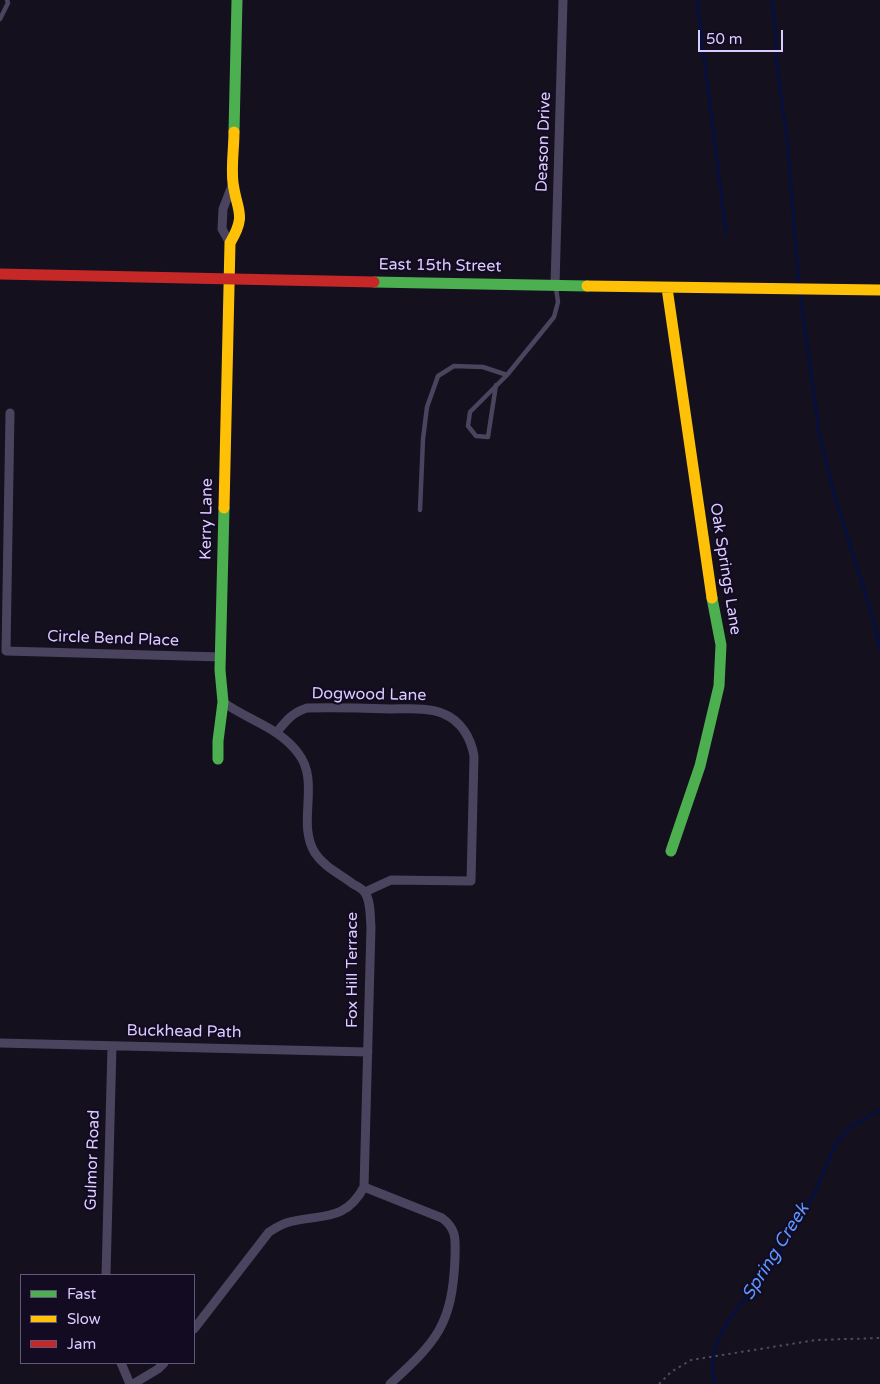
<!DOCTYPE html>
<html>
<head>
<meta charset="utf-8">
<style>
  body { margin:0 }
  #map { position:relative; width:880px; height:1384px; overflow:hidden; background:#14101d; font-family:"Varela Round",sans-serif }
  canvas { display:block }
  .legend { position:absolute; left:20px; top:1274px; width:175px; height:90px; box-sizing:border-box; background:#130b22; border:1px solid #63587a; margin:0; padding:6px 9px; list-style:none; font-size:15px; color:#dbccff }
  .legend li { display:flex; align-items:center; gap:10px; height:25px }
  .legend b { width:25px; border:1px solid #63587a }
  .scale { position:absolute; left:698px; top:30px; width:85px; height:22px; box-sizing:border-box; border:2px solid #dbccff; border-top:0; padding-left:6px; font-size:15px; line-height:18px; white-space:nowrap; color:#dbccff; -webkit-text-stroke:4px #130b22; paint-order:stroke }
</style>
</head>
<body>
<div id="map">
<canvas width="880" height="1384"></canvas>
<ul class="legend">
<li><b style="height:6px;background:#4caf50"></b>Fast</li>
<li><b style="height:6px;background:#ffc107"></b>Slow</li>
<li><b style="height:6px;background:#c62828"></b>Jam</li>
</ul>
<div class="scale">50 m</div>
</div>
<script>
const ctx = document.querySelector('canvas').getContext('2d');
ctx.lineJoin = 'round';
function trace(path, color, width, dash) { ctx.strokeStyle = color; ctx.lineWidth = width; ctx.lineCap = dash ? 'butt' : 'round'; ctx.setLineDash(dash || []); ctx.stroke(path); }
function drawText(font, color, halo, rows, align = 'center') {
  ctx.font = font + ' "Varela Round",sans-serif'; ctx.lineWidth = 4.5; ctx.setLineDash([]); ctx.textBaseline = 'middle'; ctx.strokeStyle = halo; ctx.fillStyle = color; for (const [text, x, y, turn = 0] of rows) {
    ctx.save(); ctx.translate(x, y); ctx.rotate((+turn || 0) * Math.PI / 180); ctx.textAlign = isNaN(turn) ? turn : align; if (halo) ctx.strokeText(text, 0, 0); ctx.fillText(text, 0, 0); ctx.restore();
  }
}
trace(new Path2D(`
  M697 0 726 233
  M772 0 775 27 777 64 788 148 799 285
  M800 294 819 432 834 494 873 618 880 650
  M715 1384 712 1368 716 1344 725 1327 738 1307 756 1288 795 1229 816 1190 836 1143 849 1128 880 1110`), '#05103f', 3);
trace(new Path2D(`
  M659 1384 671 1372 691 1360 816 1340 880 1338`), '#444f61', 2, [2.5, 4]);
trace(new Path2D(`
  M0 19 8 3 7 0
  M496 385 488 437 476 436 468 426 470 412 507 375
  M420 510 423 439 427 407 438 376 454 366 483 367 507 375 554 317 558 302 556 288`), '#4a445f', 4.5);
trace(new Path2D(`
  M230 243 222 229 223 209 233 183
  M555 285 563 0
  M10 413 6 651 221 657
  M223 702C247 720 279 727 298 753 321 782 296 823 315 853 324 867 340 874 353 884 357 886 363 889 365 893 371 901 370 917 371 927L364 1187
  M277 732C286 721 293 712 307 708 335 707 363 708 391 709 408 709 429 707 444 714 461 721 471 738 474 756L471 881 391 880 365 892
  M0 1043 368 1052
  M106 1275 112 1046
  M194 1329 269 1232C274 1229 280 1225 286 1223 319 1213 344 1224 364 1187L442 1218C458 1230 455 1241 455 1259 452 1325 437 1341 390 1384
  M121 1363 130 1384
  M133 1384 158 1369 164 1363`), '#4a445f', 9);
trace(new Path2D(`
  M234 132 237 0
  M374 282 587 286
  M218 759V741L223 702 220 670 224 508
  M671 851 700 766 719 686 721 645 712 598`), '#4caf50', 11);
trace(new Path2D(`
  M587 286 880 290
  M667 288 712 598
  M224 508 230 243C247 214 237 212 233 183 231 167 234 148 234 132`), '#ffc107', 11);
trace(new Path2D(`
  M0 274 374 282`), '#c62828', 11);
drawText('16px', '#dbccff', '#130b22', [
  ["Deason Drive",544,142,-88],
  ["East 15th Street",440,266,1],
  ["Kerry Lane",207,519,-89],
  ["Oak Springs Lane",725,569,81],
  ["Circle Bend Place",113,639,2],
  ["Dogwood Lane",369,695,1],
  ["Fox Hill Terrace",353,970,-90],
  ["Buckhead Path",184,1032,1],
  ["Gulmor Road",93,1160,-88]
]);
drawText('italic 18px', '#5a97ff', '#130b22', [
  ["Spring Creek",776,1252,-58]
]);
</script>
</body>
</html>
